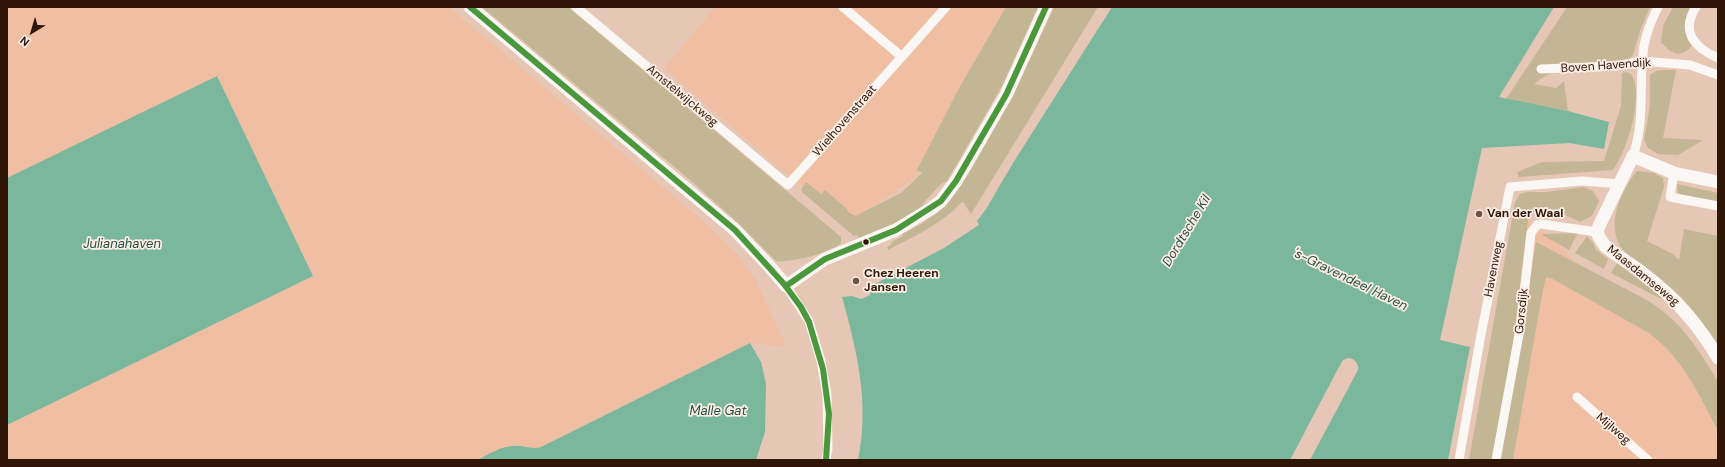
<!DOCTYPE html>
<html>
<head>
<meta charset="utf-8">
<style>
  body { margin:0 }
  #map { position:relative; width:1725px; height:467px; overflow:hidden; background:#e6c7b5; font-family:"DM Sans",sans-serif }
  canvas { display:block }
  .frame { position:absolute; inset:0; border:8px solid #301606; pointer-events:none }
  .north { position:absolute; left:12px; top:12px; width:40px; height:40px; -webkit-text-stroke:3px #fcede5; paint-order:stroke; rotate:218deg; font-size:11px; font-weight:700; line-height:16px; text-align:center; color:#301606 }
  .north::after { content:''; display:block; margin:auto; width:14px; height:18px; background:#301606; clip-path:polygon(50% 0,100% 100%,50% 72%,0 100%) }
</style>
</head>
<body>
<div id="map">
<canvas width="1725" height="467"></canvas>
<div class="frame"></div>
<div class="north">N</div>
</div>
<script>
const ctx = document.querySelector('canvas').getContext('2d');
ctx.lineJoin = 'round';
function fill(path, color) { ctx.fillStyle = color; ctx.fill(path, 'evenodd'); }
function trace(path, color, width, dash) { ctx.strokeStyle = color; ctx.lineWidth = width; ctx.lineCap = dash ? 'butt' : 'round'; ctx.setLineDash(dash || []); ctx.stroke(path); }
function drawText(font, color, halo, rows, align = 'center') {
  ctx.font = font + ' "DM Sans",sans-serif'; ctx.lineWidth = 3.5; ctx.setLineDash([]); ctx.textBaseline = 'middle'; ctx.strokeStyle = halo; ctx.fillStyle = color; for (const [text, x, y, turn = 0] of rows) {
    ctx.save(); ctx.translate(x, y); ctx.rotate((+turn || 0) * Math.PI / 180); ctx.textAlign = isNaN(turn) ? turn : align; if (halo) ctx.strokeText(text, 0, 0); ctx.fillText(text, 0, 0); ctx.restore();
  }
}
fill(new Path2D(`
  M7 7H449L703 221 736 253 754 277 787 347 750 343 541 447 533 450 515 445 506 447 477 460H7V425L313 276 217 76 7 178Z
  M715 7H1012L916 177 855 219 799 185 664 68Z
  M1518 209 1700 374 1718 444V460H1484Z`), '#f0bfa3');
fill(new Path2D(`
  M482 7H568L841 237V243C830 253 791 263 776 261L737 222 689 179Z
  M1006 7H1038L1002 86 947 181 941 184 925 201 921 209 898 222 858 238 857 235 854 236 803 193 801 190 806 182 821 194 825 190 847 209 848 212 855 216 901 193 922 173 917 170 958 90Z
  M1054 7H1098L971 214 963 202 961 203C940 225 915 236 888 250L887 247 892 244 891 242 903 236 902 234 921 224 937 213 954 195 971 170 1014 94Z
  M1567 7H1650L1640 31 1633 55 1628 60 1570 64 1545 76 1534 84 1556 88 1564 81 1568 111 1506 99Z
  M1673 7H1693C1689 20 1682 34 1692 46 1679 59 1672 54 1661 42L1663 26Z
  M1664 70H1676L1663 138 1703 140 1678 155 1658 154 1648 148 1644 140 1650 106V75L1656 71Z
  M1626 72 1631 74C1645 94 1627 151 1613 170L1519 177 1517 172 1542 162 1604 161 1621 106 1622 73Z
  M1637 171 1654 173 1663 178 1664 187 1647 241 1673 254 1679 260 1684 229 1718 236V346C1707 328 1694 310 1679 295 1667 284 1654 274 1641 265 1635 260 1627 255 1622 249 1605 224 1621 191 1637 171Z
  M1677 184 1718 193V205L1684 197 1678 193Z
  M1583 187 1593 191 1599 201 1592 216 1580 222 1552 209 1540 208 1532 213 1528 220 1510 366 1494 460H1469L1515 202 1520 194 1527 192H1547Z
  M1578 233 1569 250 1542 235 1543 234Z
  M1587 236 1593 243 1596 250 1608 259 1604 269 1575 253Z
  M1536 242 1643 298C1672 314 1690 336 1707 364 1711 370 1717 377 1718 385 1721 400 1718 417 1718 431 1700 396 1682 357 1649 333L1551 278 1546 277 1542 295 1513 460H1501Z
  M1617 263 1664 299 1659 298 1611 273Z`), '#c3b694');
fill(new Path2D(`
  M1112 7H1554L1499 97 1568 111 1609 122 1604 149 1569 143 1482 148 1440 340 1470 347 1448 460H1310L1358 370C1359 363 1354 358 1348 358L1343 360 1340 365 1290 460H858C870 404 857 351 842 297L852 296 861 299 870 295 871 286 944 248 979 225 977 221 986 209 1013 163Z
  M217 76 313 276 7 425V178Z
  M750 343 761 362 766 384 765 432 756 460H477C488 455 501 446 513 446 524 445 530 450 541 447Z`), '#7ab79c');
trace(new Path2D(`
  M576 7 788 185 946 7
  M843 7 902 57
  M1696 7C1680 32 1695 48 1718 58
  M1541 69 1616 66 1642 61 1690 65 1718 75
  M1633 156C1645 121 1639 89 1643 54 1644 38 1651 21 1658 7
  M1674 173 1670 197 1718 206
  M786 286 809 321 821 361 827 395 828 449 826 460
  M1577 397 1648 460
  M1459 460 1480 340 1510 187 1582 181 1620 184
  M1496 460 1520 329 1531 233 1537 225 1541 224 1597 232`), '#fbf7f4', 9);
trace(new Path2D(`
  M470 7 735 230 770 267 786 286 825 259 896 230 932 208 941 201 956 181 1006 95 1046 7
  M1718 182 1674 173 1633 156 1599 226 1597 232 1599 237 1605 246C1618 257 1633 265 1645 275 1675 298 1699 325 1718 358`), '#fbf7f4', 13);
trace(new Path2D(`
  M470 7 735 230 784 284 801 307 809 322 823 369 829 414 826 460
  M786 286 825 259 896 230 941 201 956 181 1006 95 1046 7`), '#4b983c', 6);
for (const [x, y, r, color] of [
  [1479,214,4,"#705443"],
  [866,242,3.5,"#301606"],
  [856,281,4,"#705443"]
]) { const dot = new Path2D(); dot.arc(x, y, r, 0, 2 * Math.PI); ctx.fillStyle = color; ctx.fill(dot); trace(dot, '#fcede5', 1.5); }
drawText('12px', '#301606', '#fcede5', [
  ["Boven Havendijk",1606,66,-4],
  ["Amstelwijckweg",682,96,40],
  ["Wielhovenstraat",845,121,-49],
  ["Havenweg",1494,269,-79],
  ["Maasdamseweg",1643,276,39],
  ["Gorsdijk",1522,311,-84],
  ["Mijlweg",1613,429,41]
]);
drawText('bold 12px', '#301606', '#fcede5', [
  ["Van der Waal",1487,214],
  ["Chez Heeren",864,274],
  ["Jansen",864,288]
], 'left');
drawText('italic 13px', '#275144', '#fcede5', [
  ["Dordtsche Kil",1187,231,-59],
  ["Julianahaven",122,245],
  ["'s-Gravendeel Haven",1350,280,26],
  ["Malle Gat",718,412]
]);
</script>
</body>
</html>
